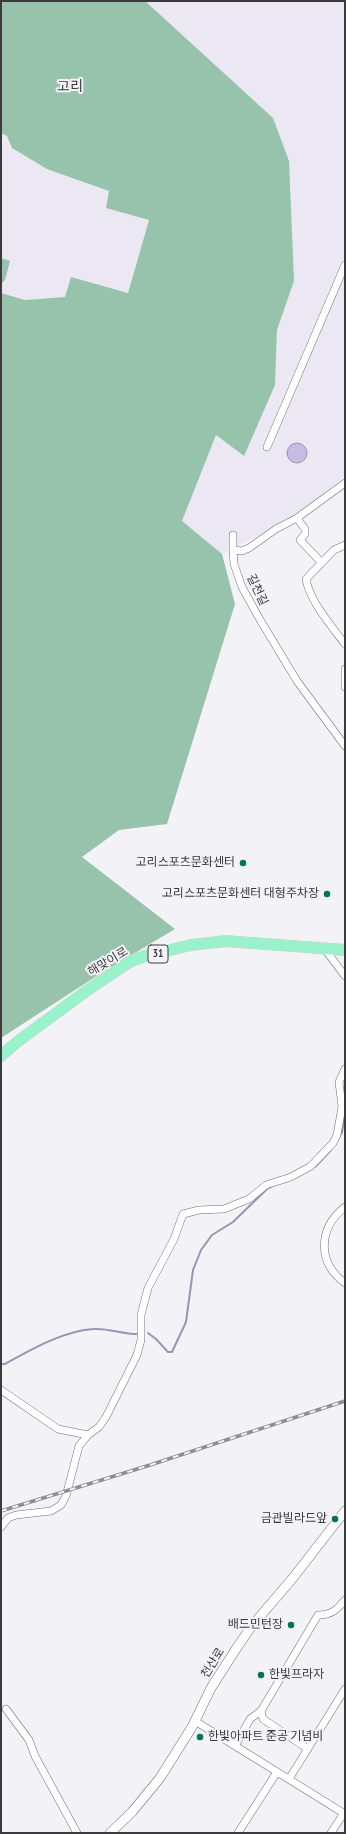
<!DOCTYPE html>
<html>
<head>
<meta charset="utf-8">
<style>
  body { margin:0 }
  #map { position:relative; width:346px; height:1834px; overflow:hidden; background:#f3f2f6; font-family:"PT Sans Narrow",sans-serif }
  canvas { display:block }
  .frame { position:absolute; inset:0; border:2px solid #3b3a3c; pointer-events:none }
</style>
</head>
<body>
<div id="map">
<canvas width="346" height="1834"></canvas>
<div class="frame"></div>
</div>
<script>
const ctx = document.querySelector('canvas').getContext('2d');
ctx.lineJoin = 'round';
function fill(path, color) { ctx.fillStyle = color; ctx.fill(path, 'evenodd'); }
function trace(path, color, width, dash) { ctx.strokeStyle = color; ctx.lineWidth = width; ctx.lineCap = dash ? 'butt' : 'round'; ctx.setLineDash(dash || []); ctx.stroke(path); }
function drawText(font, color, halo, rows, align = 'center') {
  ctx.font = font + ' "PT Sans Narrow","Noto Sans KR",sans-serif'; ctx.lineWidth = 4; ctx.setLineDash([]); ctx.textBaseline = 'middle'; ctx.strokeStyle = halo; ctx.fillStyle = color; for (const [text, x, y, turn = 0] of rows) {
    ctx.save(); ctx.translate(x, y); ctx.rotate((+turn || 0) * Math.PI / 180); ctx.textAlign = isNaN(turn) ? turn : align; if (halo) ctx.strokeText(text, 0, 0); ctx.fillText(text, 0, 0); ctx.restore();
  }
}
fill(new Path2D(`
  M145 1H345V476L295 517 222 554 181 521 216 435 243 456 275 385 277 330 294 281Z
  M1 133 7 136 47 169 110 191 106 208 149 220 128 293 71 277 66 297 25 300 1 293V284L5 279 9 261 1 258Z`), '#ebe8f4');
fill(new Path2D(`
  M1 1H145L273 118 289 161 294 281 277 330 275 385 244 456 216 435 182 521 222 554 235 604 167 824 119 830 82 857 175 929 98 975 1 1038V293L25 300 65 297 71 277 128 293 149 220 106 208 109 191 47 169 12 148 7 136 1 133Z
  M1 258 10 261 5 280 1 284Z`), '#97c2ab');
const water = new Path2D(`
  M287 453a10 10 0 1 1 20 0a10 10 0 1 1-20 0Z`);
fill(water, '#c6bbe3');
trace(water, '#9c94b1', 1);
trace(new Path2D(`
  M340 1136 342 1132 345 1113
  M315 1167 331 1150
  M148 1333 156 1339 168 1352H172L186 1322 193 1270 201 1250 212 1235 233 1222 268 1188 273 1186
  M1 1364H5C30 1350 65 1330 94 1329 109 1328 122 1334 137 1334`), '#9c94b1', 2);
const minor = new Path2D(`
  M267 447 345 265
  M345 483 297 518 276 529 249 548 242 551 233 550 234 564 242 587 259 618 297 681 345 746
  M297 518 305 529V534L300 540 321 562
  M345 545 334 550 306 579C309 600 332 627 345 644
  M233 550V535
  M345 669V687
  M324 948 345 976
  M345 1207C318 1228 317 1263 345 1283
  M1 1390 58 1429 88 1435
  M1 1527 8 1518 16 1515 51 1511 61 1505 66 1496 79 1446 88 1435 99 1427 106 1417 137 1355 141 1340V1315L148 1288 174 1239 183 1214 199 1210 224 1209 249 1199 266 1185 291 1177 311 1166 333 1143 337 1135 342 1107 339 1082 345 1069
  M6 1709 29 1740 35 1756 77 1833
  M261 1711 263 1719 308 1749
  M195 1721 345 1814
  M235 1746 250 1719 261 1711 318 1615C331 1615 337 1610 345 1600
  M289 1779 345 1689
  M238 1833 277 1772
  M331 1833 344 1813`);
const tertiary = new Path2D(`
  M110 1833 132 1812 160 1778 192 1727 211 1688 236 1649 251 1627 292 1579 345 1511`);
const primary = new Path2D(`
  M1 1056 17 1042 89 989 131 961 145 956 191 945 226 941 345 950`);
trace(minor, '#6d6c70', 8);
trace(tertiary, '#6d6c70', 10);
trace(primary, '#d0d0d0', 12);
trace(minor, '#fff', 7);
trace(tertiary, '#fff', 9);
trace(primary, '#9af2cb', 11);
const rail = new Path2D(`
  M1 1511 147 1466 345 1401`);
trace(rail, '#8e8d90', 3.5);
trace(rail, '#f3f2f6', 2, [6]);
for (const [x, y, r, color] of [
  [243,863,4,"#08744c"],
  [327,894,4,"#08744c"],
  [335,1519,4,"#08744c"],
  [291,1625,4,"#08744c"],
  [261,1675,4,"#08744c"],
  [200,1737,4,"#08744c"]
]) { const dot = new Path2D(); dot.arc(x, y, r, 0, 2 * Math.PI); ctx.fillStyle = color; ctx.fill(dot); trace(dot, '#f3f2f6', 1.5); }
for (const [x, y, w] of [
  [158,954,20]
]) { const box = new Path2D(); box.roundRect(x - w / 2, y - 9, w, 18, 3); ctx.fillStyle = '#f3f2f6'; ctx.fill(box); trace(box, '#3b3a3c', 1); }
drawText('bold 11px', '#3b3a3c', null, [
  ["31",158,954]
]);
drawText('12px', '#3b3a3c', '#f3f2f6', [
  ["길천길",257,590,64],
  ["해맞이로",108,962,-31],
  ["천산로",213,1663,-58]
]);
drawText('12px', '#3b3a3c', '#f3f2f6', [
  ["고리스포츠문화센터",235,863],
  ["고리스포츠문화센터 대형주차장",319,894],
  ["금관빌라드앞",327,1519],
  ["배드민턴장",283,1625],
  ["한빛프라자",269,1675,"left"],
  ["한빛아파트 준공 기념비",208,1737,"left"]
], 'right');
drawText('14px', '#39383b', '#f3f2f6', [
  ["고리",70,87]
]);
</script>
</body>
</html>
